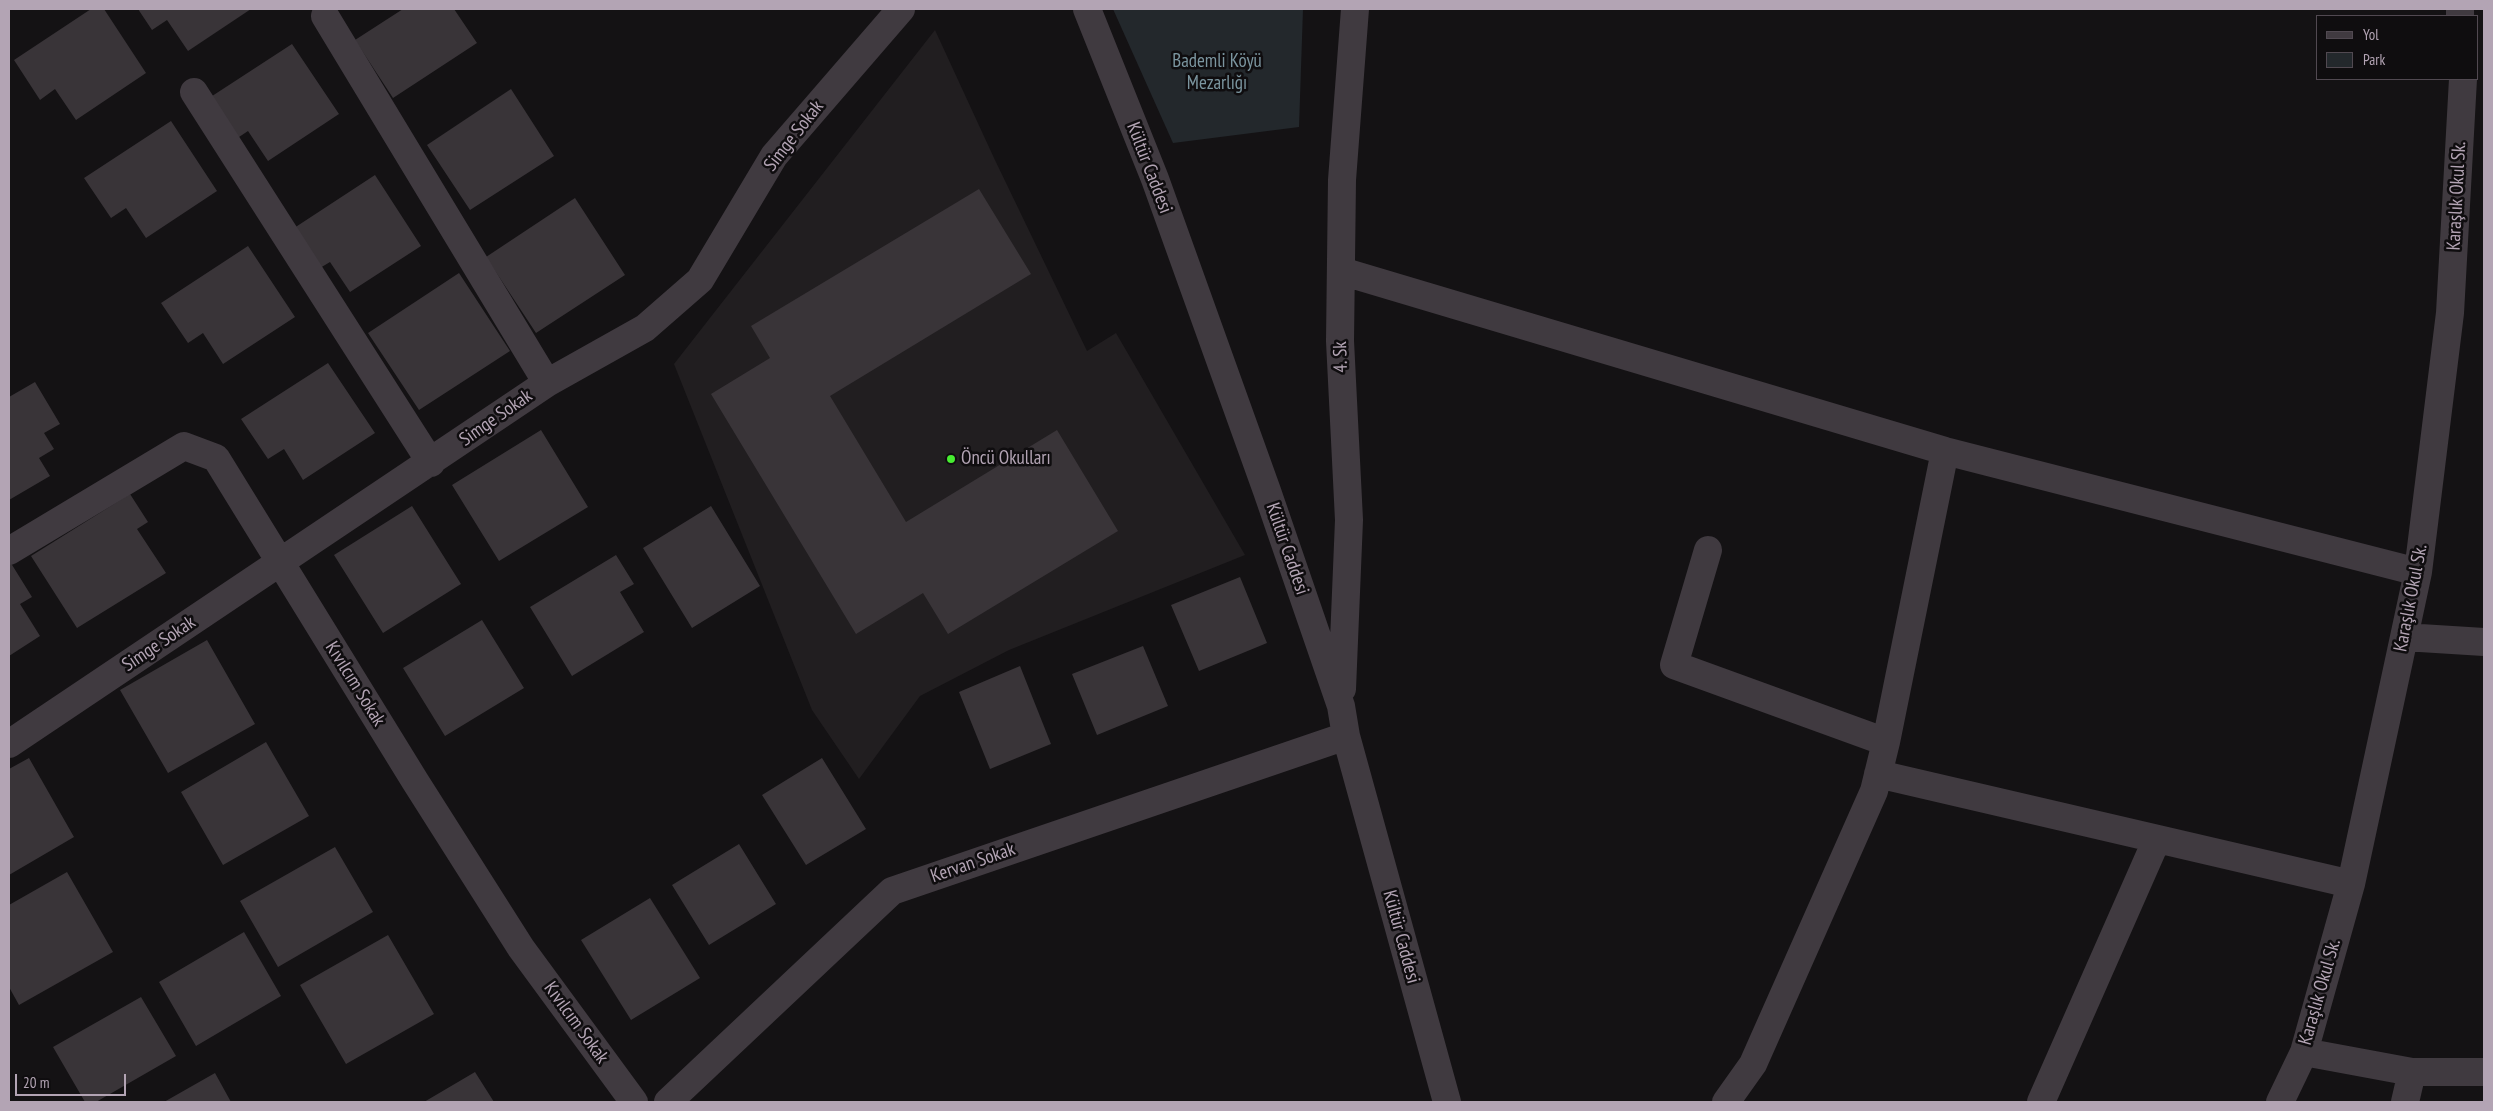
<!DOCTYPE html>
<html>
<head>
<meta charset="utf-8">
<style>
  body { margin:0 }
  #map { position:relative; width:2493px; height:1111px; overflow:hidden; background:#141214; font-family:"PT Sans Narrow",sans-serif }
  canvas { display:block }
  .frame { position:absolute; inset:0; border:10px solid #b3a4b4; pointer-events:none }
  .legend { position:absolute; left:2316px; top:15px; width:162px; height:65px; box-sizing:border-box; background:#0f0d0f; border:1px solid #514951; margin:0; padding:6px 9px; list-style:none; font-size:15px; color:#b3a4b4 }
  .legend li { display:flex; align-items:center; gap:10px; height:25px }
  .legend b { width:25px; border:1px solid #514951 }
  .scale { position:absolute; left:15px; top:1074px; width:111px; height:22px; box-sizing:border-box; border:2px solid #b3a4b4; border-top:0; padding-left:6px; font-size:15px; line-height:18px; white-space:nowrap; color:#b3a4b4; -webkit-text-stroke:4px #0f0d0f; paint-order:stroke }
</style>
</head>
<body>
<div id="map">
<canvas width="2493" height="1111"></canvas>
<div class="frame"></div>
<ul class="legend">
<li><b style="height:6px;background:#403a40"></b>Yol</li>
<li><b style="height:14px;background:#23282c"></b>Park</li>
</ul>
<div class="scale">20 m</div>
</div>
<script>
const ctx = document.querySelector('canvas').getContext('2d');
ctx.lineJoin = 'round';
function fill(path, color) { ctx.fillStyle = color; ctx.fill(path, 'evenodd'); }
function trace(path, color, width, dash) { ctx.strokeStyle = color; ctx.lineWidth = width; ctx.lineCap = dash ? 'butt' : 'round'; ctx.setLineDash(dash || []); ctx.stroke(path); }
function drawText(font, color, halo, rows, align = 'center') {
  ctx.font = font + ' "PT Sans Narrow",sans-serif'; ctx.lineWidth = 5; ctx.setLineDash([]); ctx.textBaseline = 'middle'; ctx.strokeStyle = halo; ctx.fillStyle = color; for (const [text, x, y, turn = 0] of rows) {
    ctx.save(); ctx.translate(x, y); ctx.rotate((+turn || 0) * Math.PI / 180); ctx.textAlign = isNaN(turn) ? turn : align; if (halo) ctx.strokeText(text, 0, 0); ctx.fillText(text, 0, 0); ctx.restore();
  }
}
fill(new Path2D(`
  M935 30 994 158 1087 351 1116 333 1245 555 1009 650 920 696 859 779 812 710 674 364Z`), '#211e20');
fill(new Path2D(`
  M1113 9H1303L1299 127 1173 143Z`), '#23282c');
fill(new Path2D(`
  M91 9H104L146 73 76 120 55 89 40 100 14 60Z
  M138 9H251L188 51 167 20 152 30Z
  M403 9H454L477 43 393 98 355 40Z
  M292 44 339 114 268 161 248 131 233 141 206 100Z
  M511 89 554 156 470 210 427 145Z
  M171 121 217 191 146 238 126 208 111 218 84 178Z
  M375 175 421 246 350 292 330 262 315 271 288 232Z
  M979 189 1031 274 830 396 906 522 1057 430 1118 531 948 634 923 593 856 634 711 394 770 358 751 326Z
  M575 198 625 275 536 333 486 257Z
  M248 246 295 317 223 364 203 333 188 343 161 303Z
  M459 273 510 351 419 410 368 333Z
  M328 363 375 433 303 480 284 449 268 459 241 419Z
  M35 382 60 424 44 433 54 449 39 458 50 476 9 500V397Z
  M541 430 588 507 499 561 452 485Z
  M130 494 148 522 137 529 166 573 77 628 31 556Z
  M412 506 461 584 383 633 334 555Z
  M711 506 760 586 692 628 643 548Z
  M616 555 634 584 620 592 644 632 572 676 530 607Z
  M9 560 32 597 20 604 40 636 9 656Z
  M1240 577 1267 643 1199 671 1171 605Z
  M482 620 524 688 445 736 403 668Z
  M207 640 255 724 168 773 120 690Z
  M1143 646 1168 706 1097 735 1072 674Z
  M1020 666 1051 744 990 769 959 692Z
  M266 742 309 816 223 865 181 792Z
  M29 758 74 837 9 875V769Z
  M822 758 866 829 806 865 762 795Z
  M739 844 776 904 709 945 672 885Z
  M335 847 373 912 278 967 240 901Z
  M67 872 113 952 19 1005 9 987V905Z
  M650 898 700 978 631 1020 581 940Z
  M244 932 281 996 196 1046 159 982Z
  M388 935 434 1014 346 1064 300 985Z
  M141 997 176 1056 96 1102H85L53 1047Z
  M475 1072 494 1102H424Z
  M215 1073 231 1102H164Z`), '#393438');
trace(new Path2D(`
  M1087 9 1155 179 1267 491 1341 706 1346 736 1447 1102
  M2460 9V16
  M325 16 547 383
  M194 92 431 463
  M1341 271 1945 451 2418 572
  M1708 550 1674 665 1886 742
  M9 551 184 446 216 458 415 781 521 948 634 1102
  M2404 637 2484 642
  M1342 689 1349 520 1340 341 1342 180 1355 9
  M9 744 547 383 645 328 700 280 774 156 901 9
  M1878 774 2351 884
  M2304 1052 2412 1072H2484
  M668 1102 892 891 1346 736
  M1726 1102 1753 1064 1874 791 1886 742 1945 451
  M2041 1102 2157 839
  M2280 1102 2304 1052 2351 884 2418 572 2450 313 2463 79
  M2405 1102 2412 1072`), '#403a40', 28);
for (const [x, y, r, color] of [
  [951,459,5,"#47ed31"]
]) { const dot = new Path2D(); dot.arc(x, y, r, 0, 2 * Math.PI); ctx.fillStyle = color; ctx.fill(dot); trace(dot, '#0f0d0f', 2); }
drawText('19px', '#7b959f', '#0f0d0f', [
  ["Bademli Köyü",1217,62],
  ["Mezarlığı",1217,84]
]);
drawText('19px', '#b3a4b4', '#0f0d0f', [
  ["Simge Sokak",794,136,-52],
  ["Kültür Caddesi",1149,168,69],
  ["Karaşlık Okul Sk.",2457,196,-87],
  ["4. Sk",1341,357,-92],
  ["Simge Sokak",496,418,-35],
  ["Kültür Caddesi",1287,549,71],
  ["Karaşlık Okul Sk.",2411,598,-79],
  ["Simge Sokak",159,644,-34],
  ["Kıvılcım Sokak",355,684,58],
  ["Kervan Sokak",973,863,-19],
  ["Kültür Caddesi",1401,937,75],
  ["Karaşlık Okul Sk.",2320,992,-74],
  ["Kıvılcım Sokak",576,1023,54]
]);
drawText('19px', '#b3a4b4', '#0f0d0f', [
  ["Öncü Okulları",961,459]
], 'left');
</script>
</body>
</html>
